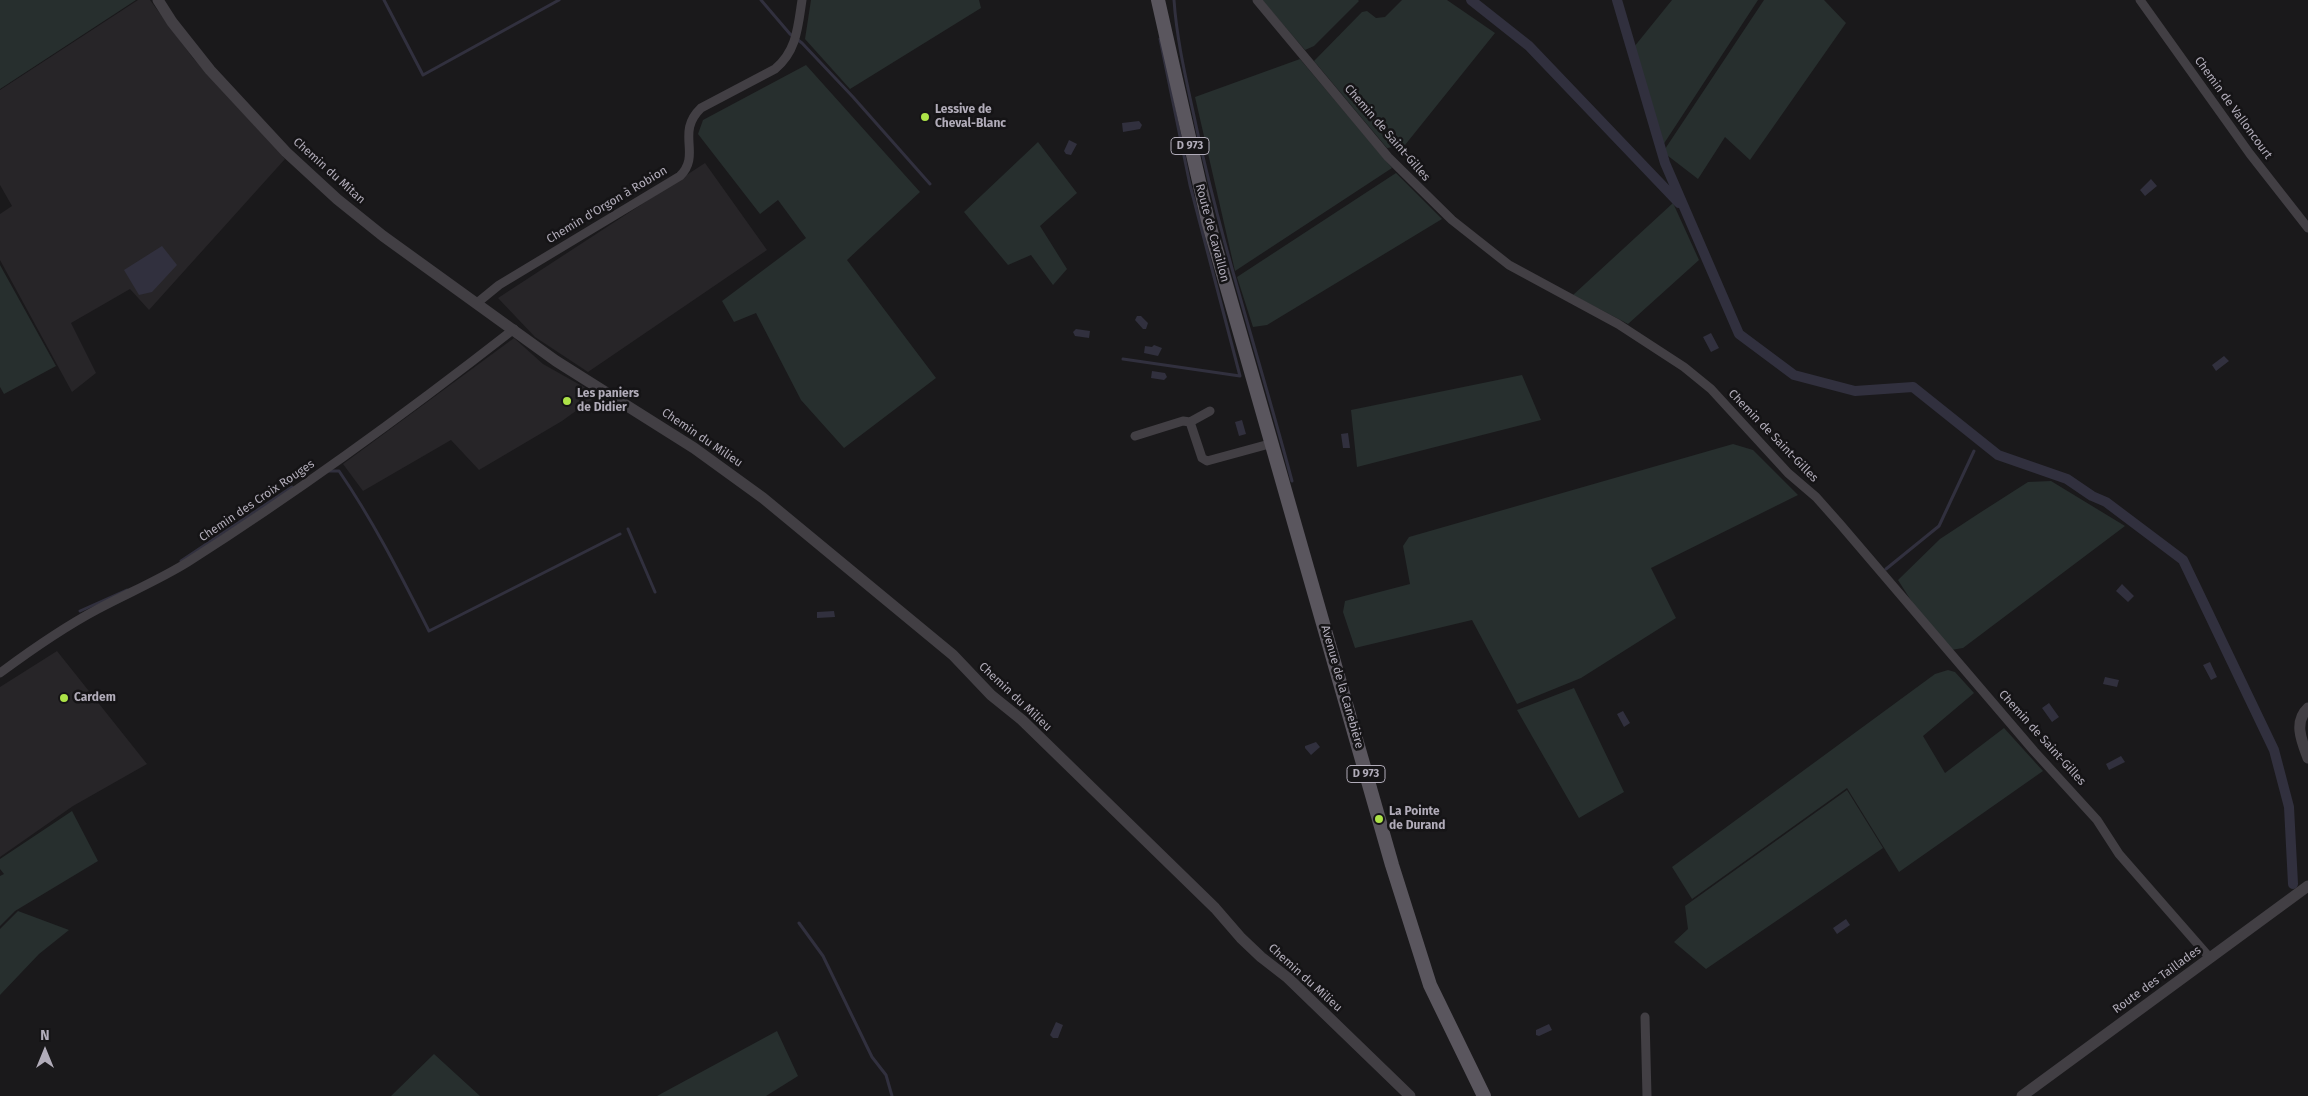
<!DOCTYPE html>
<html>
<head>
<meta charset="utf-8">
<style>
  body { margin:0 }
  #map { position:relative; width:2308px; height:1096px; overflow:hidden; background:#1a191b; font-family:"Fira Sans",sans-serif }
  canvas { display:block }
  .north { position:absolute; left:20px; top:1026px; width:50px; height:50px; -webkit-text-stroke:4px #151416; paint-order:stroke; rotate:0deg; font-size:14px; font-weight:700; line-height:20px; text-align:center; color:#b1acb9 }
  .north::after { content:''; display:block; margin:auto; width:18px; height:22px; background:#b1acb9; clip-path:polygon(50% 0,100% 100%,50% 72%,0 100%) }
</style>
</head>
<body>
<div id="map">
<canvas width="2308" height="1096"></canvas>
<div class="north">N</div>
</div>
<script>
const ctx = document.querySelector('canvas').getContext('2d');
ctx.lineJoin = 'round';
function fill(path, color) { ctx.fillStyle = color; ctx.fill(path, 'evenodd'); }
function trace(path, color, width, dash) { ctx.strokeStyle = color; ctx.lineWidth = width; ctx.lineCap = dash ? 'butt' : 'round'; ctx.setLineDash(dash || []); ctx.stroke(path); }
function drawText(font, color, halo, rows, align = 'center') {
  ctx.font = font + ' "Fira Sans",sans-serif'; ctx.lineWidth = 5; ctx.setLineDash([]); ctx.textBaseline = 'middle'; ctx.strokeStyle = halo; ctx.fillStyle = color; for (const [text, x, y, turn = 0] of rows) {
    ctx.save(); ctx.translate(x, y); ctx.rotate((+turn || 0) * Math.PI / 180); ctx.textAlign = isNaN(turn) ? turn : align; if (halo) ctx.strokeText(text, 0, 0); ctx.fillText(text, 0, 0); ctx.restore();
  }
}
fill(new Path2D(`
  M138 0H150L193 58 285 159 149 310 130 289 71 323 96 373 72 392 0 260V214L12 206 0 185V90Z
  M705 163 767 250 588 372 535 337 498 298Z
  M514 338 543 364 598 395 562 421 479 470 451 440 363 491 343 464Z
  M57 651 147 764 73 806 0 857V687Z`), '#272528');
fill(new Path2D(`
  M0 0H136L0 89Z
  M811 0H979L981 8 850 89 805 39Z
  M1262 0H1358L1359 1 1314 46 1305 50Z
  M1402 0H1447L1495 33 1405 145 1387 148 1314 61 1362 12 1367 11 1376 18 1385 17Z
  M1672 0H1758L1663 145 1634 47Z
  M1764 0H1824L1846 23 1750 160 1725 137 1698 179 1663 152Z
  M1300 59 1392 168 1235 271 1195 97Z
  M806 65 920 192 847 260 936 378 844 448 801 400 756 313 734 322 722 301 806 238 778 200 760 214 698 134 703 120Z
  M1038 142 1077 193 1040 226 1067 269 1053 285 1031 255 1008 265 964 212Z
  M1396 173 1442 219 1267 325 1253 327 1237 277Z
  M1673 203 1699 260 1628 324 1573 295Z
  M0 265 56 366 4 394 0 387Z
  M1522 375 1541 420 1357 467 1351 410Z
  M1733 444 1753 450 1798 495 1651 568 1676 618 1581 678 1517 704 1472 620 1355 648 1343 612 1345 601 1410 584 1403 546 1409 537Z
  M2051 481 2125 526 1963 648 1951 650 1919 613 1898 580 1940 539 1978 514 2028 482Z
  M1948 670 1955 672 1974 693 1923 736 1945 773 2004 728 2043 771 1899 872 1847 788 1692 899 1672 867 1935 674Z
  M1574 688 1624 792 1579 818 1517 710Z
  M1847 790 1883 848 1706 969 1674 942 1688 929 1685 906Z
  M72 811 98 861 15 911 0 926V876L4 874 0 869V859Z
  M18 911 69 930 39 954 0 995V929Z
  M777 1031 798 1076 766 1096H657Z
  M434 1054 480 1096H391Z`), '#272f2e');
fill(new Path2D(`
  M1139 121 1142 125 1140 129 1123 132 1122 123Z
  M1069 140 1077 144 1071 155 1066 154 1064 151Z
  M2151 179 2157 186 2145 196 2140 190Z
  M162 246 177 265 152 292 139 295 124 270Z
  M1137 316H1141L1148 323 1146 329H1143L1135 320Z
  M1076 329 1090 331 1089 338 1075 336 1073 332Z
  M1711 333 1719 348 1711 352 1703 337Z
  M1154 345 1162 348 1158 356 1144 353 1145 346 1152 347Z
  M2224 356 2229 361 2216 371 2212 365Z
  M1152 371 1165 373 1167 377 1164 380 1151 378Z
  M1242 420 1246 434 1239 436 1235 422Z
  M1348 433 1350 448H1343L1341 434Z
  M2122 584 2134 596 2128 602 2116 591Z
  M834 611 835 617 817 618V612Z
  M2210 662 2217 677 2211 680 2203 665Z
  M2105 677 2119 680 2117 687 2103 684Z
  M2049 703 2059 717 2052 722 2042 708Z
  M1623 711 1630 723 1624 727 1617 714Z
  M1316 742 1320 747 1311 755 1305 748V746Z
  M2121 756 2125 762 2109 770 2106 764Z
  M1846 919 1850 925 1837 934 1833 928Z
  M1056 1022 1063 1025 1058 1038H1053L1050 1035Z
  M1549 1024 1552 1030 1539 1036 1536 1035V1030Z`), '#31303e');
trace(new Path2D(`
  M384 0 423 75 559 0
  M761 0 790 34 802 43 853 97 930 184
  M1174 0C1177 44 1188 87 1197 130 1223 249 1261 364 1292 481
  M1123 359 1240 376 1190 185 1160 39
  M329 471H339C374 522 401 576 429 631L620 534
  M628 529 655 592
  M181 561 292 487
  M1886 569 1939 526 1974 451
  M80 611 127 590
  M799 923 823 956 872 1057 886 1075 892 1096`), '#31303e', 3);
trace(new Path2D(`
  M1471 0 1529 46 1679 203
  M1617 0 1665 163 1739 334 1794 375 1855 391 1913 387 1998 455 2067 479 2092 496 2106 502 2183 560 2274 750 2289 807 2293 884`), '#31303e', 10);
trace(new Path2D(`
  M1257 0 1388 157 1452 220 1509 265 1618 324 1684 367 1711 389 1788 473 1816 497 1840 524 2034 751 2097 820 2119 854 2210 958
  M2140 0 2250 154 2308 228
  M477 303 499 285 680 176C702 154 675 133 701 108L775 69C797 51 798 26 802 0
  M1190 422 1210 411
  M1135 436 1183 421 1190 422 1202 458 1207 461 1273 443
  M0 673C31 650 64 627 98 609 128 593 159 580 188 562 301 490 409 411 514 329
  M1645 1017 1647 1096`), '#423f44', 9);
trace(new Path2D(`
  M158 0 172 22 210 70 286 152 337 199 383 236 556 361 694 448 763 498 953 655 991 695 1022 720 1215 908 1241 938 1261 957 1288 978 1410 1096
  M2308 708C2293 722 2302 742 2308 758
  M2022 1096 2308 886`), '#423f44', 11);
trace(new Path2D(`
  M1158 0 1208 221 1392 865 1430 985 1484 1096`), '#5a565e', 14);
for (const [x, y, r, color] of [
  [925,117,5,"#ade348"],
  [567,401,5,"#ade348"],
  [64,698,5,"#ade348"],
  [1379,819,5,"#ade348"]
]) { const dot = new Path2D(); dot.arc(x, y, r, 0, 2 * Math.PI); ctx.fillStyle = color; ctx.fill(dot); trace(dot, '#151416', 2); }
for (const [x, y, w] of [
  [1190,146,38],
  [1366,774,38]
]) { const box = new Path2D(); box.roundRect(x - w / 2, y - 8.5, w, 17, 4); ctx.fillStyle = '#151416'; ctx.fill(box); trace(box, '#b1acb9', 1); }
drawText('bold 11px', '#b1acb9', null, [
  ["D 973",1190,146],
  ["D 973",1366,774]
]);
drawText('12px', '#b1acb9', '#151416', [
  ["Chemin de Valloncourt",2233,108,54],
  ["Chemin de Saint-Gilles",1387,133,49],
  ["Chemin du Mitan",329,171,42],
  ["Chemin d'Orgon à Robion",607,205,-31],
  ["Route de Cavaillon",1212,233,75],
  ["Chemin de Saint-Gilles",1773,436,46],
  ["Chemin du Milieu",702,438,34],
  ["Chemin des Croix Rouges",257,501,-34],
  ["Avenue de la Canebière",1342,687,74],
  ["Chemin du Milieu",1015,697,43],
  ["Chemin de Saint-Gilles",2042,738,48],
  ["Chemin du Milieu",1305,978,42],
  ["Route des Taillades",2157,980,-36]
]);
drawText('bold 12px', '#b1acb9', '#151416', [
  ["Lessive de",935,110],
  ["Cheval-Blanc",935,124],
  ["Les paniers",577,394],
  ["de Didier",577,408],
  ["Cardem",74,698],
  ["La Pointe",1389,812],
  ["de Durand",1389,826]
], 'left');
</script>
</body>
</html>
